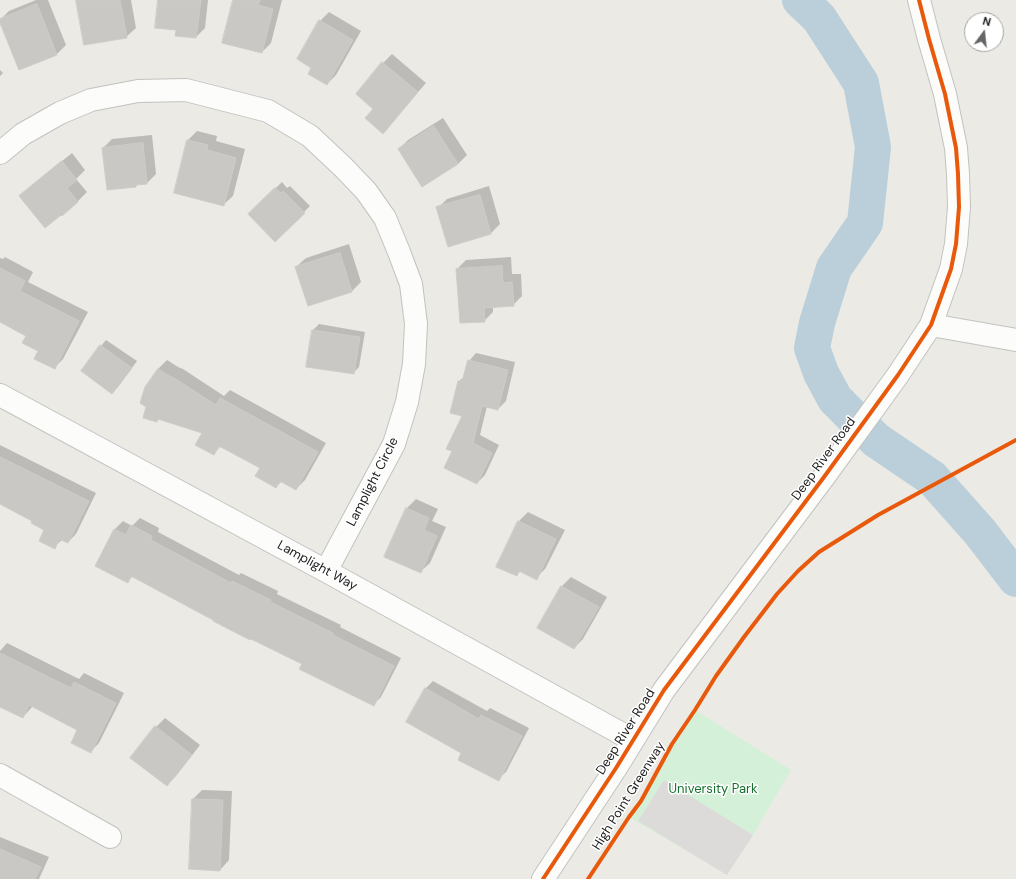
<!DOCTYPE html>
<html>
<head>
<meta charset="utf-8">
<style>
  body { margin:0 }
  #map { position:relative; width:1016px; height:879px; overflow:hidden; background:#ebeae5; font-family:"DM Sans",sans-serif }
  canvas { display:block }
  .north { position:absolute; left:964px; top:12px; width:40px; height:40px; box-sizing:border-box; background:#fff; border:1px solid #a5a5a5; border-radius:50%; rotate:15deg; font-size:11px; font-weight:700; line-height:16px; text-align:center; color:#1d1d1d }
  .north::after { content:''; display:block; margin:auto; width:14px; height:18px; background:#656563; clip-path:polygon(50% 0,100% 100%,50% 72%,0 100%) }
</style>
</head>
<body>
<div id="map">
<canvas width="1016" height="879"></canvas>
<div class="north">N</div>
</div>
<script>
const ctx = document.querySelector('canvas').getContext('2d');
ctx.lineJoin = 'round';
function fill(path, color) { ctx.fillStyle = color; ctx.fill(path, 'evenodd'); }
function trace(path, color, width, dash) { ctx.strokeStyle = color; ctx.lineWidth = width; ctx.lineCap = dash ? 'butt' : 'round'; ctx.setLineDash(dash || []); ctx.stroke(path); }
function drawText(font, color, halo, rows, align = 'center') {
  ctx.font = font + ' "DM Sans",sans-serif'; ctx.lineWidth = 3; ctx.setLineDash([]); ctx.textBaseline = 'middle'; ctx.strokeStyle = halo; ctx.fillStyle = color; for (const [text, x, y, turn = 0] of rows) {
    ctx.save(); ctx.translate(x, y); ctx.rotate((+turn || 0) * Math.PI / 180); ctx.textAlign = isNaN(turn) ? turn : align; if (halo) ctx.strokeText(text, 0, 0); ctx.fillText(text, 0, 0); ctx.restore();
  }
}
fill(new Path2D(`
  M695 710 791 770 753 835 727 875 629 817 641 801 672 744Z`), '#d5f0d9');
fill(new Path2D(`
  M664 780 753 835 727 875 638 821Z`), '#dcdbd9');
fill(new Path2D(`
  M36 0H48L66 45 57 54 19 69 0 20 9 11Z
  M77 0H131L136 28 126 37Z
  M159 0H208L205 28 196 37 177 30Z
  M234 0H282L271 43 262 52Z
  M329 12 361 31 336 75 327 84 313 67 320 21Z
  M392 54 426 83 391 123 357 94 383 63Z
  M0 70 3 73 0 76Z
  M443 118 467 155 458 164 422 186 399 149 408 140Z
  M197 131 217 136 216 141 245 149 233 196 223 205 175 192 188 140Z
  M152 135 156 174 147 183 138 184 136 186 103 148 112 139Z
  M72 153 85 170 76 179 87 192 78 201 62 214 21 196 30 187Z
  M282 182 287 188 290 186 310 206 275 241 249 214Z
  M489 186 500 224 491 233 449 246 438 208 447 199Z
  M349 244 361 282 352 291 296 267 306 258Z
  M5 257 33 272 28 282 88 312 63 359 54 368 27 335 0 321V258L3 259Z
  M511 257 512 274H521L522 296 513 305 493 306V312L484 321 457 269 466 260Z
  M319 324 365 332 359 367 353 373 307 366 313 330Z
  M106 340 137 361 118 387 112 393 101 346Z
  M476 353 515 362 506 401 498 409 487 406 480 435 499 445 485 475 477 483 453 451 463 415 459 381 465 376 469 361Z
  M167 360 178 367 183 369 224 396 230 390 326 443 305 480 296 489 282 481 276 487 261 467 221 446 213 454 203 433 159 418 156 421 148 407 146 388 158 369Z
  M0 445 96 493 76 534 68 542 63 539 54 547 46 529 34 520 0 503Z
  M416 499 438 509 432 521 446 527 430 563 420 572 386 557 407 508Z
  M528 512 565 530 545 569 536 578 521 571 516 575 498 566 519 521Z
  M140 518 159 528 158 532 239 575 241 573 278 591 277 594 341 625 340 627 401 658 381 697 373 705 303 664 215 619 133 576 127 582 96 565 115 529 123 521 132 526Z
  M571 577 607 597 583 639 574 648 538 628 562 586Z
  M7 643 79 679 84 673 124 693 99 743 90 752 79 729 33 706 23 717 0 706V651Z
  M433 681 487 711 490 708 529 728 506 772 498 779 463 753 425 689Z
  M165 718 200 745 176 776 167 785 132 758 156 727Z
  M202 790 232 791 229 860 220 870 193 799Z
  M0 837 49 857 39 879H0Z`), '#0003');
trace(new Path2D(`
  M800 0 819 18 861 83 873 147 865 223 834 268 817 323 812 348 821 373 835 399 876 440 932 478 980 532 1016 579`), '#bbcfdb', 36);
const building = new Path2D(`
  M76 0H120L127 38 84 45Z
  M158 0H201L196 38 175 36 176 30 155 28Z
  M233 0H260L258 5 273 9 262 53 222 43Z
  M37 4 57 55 19 70 0 23V19Z
  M319 20 353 40 327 85 308 74 311 68 297 59Z
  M382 62 418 92 383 134 365 118 373 109 356 94Z
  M434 126 458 164 422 187 398 149Z
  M187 140 208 145 207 150 236 158 224 206 174 193Z
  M143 143 147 184 136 185V187L107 190 102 148Z
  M62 161 77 180 67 188 78 202 62 216 61 215 45 228 19 196Z
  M275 188 281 193 283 191 305 213 275 242 248 214Z
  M480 195 491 234 448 247 436 207Z
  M340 253 352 292 308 306 295 267Z
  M502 266 503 283 512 282 514 306 484 308 485 322 460 323 456 269Z
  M0 268 25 281 20 291 79 321 55 369 34 359 38 351 22 343 26 336 0 322Z
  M312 330 360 337 354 374 306 367Z
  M100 345 132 368 112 394 81 371Z
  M468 360 508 370 498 410 482 406 473 443 492 453 477 484 444 468 452 451 446 449 462 416 450 413 458 381H462Z
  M158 369 169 376 174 378 216 405 220 398 318 452 296 490 280 481 276 488 255 476 260 468 219 446 214 455 195 445 202 433 158 419 157 422 143 418 146 407 140 403 145 387Z
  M0 457 89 501 68 543 59 539 55 549 39 541 44 530 31 523 32 521 0 504Z
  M406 508 429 518 424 530 437 536 421 573 384 557Z
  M518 521 556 539 537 580 519 571 517 576 496 567Z
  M131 525 152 536 151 540 231 583 232 581 271 600 270 602 333 633V635L394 666 374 706 299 669 302 664 251 639 250 640 213 621V620L131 576 128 583 95 566 114 529 126 535Z
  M561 586 599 607 574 649 537 628Z
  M0 653 71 688 74 682 116 703 91 753 71 743 77 730 29 705 23 718 0 707Z
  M425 688 479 719 481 715 522 736 499 781 458 760 461 753 406 722Z
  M155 726 192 755 167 786 130 758Z
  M192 799 223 800 220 871 189 869Z
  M0 849 41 867 35 879H0Z`);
fill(building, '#c9c8c5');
trace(building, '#ceccc7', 1);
const minor = new Path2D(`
  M0 153 23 134 60 113 91 100 138 91 186 90 268 111 310 136 343 167 366 191 385 218 399 252 411 284 416 324 414 364 407 402 394 444 326 571
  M931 325 1016 340
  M0 395 326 571 633 740
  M0 775 110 837
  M543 879 616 768 664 690 824 477 898 375 931 325 951 269 956 244 959 207 958 174 956 148 945 94 929 39 919 0`);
trace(minor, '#c2c2c0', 24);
trace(minor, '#fcfcfb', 22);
trace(new Path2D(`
  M543 879 616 768 664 690 824 477 898 375 931 325 951 269 956 244 959 207 958 174 956 148 945 94 929 39 919 0
  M588 879 629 817 641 801 672 744 695 710 716 676 744 637 777 594 798 571 819 552 878 515 1016 440`), '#e8590c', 4);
drawText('13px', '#1d1d1d', '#fff', [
  ["Deep River Road",824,459,-54],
  ["Lamplight Circle",373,482,-63],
  ["Lamplight Way",317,566,29],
  ["Deep River Road",626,732,-58],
  ["High Point Greenway",629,796,-58]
]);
drawText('13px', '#14712d', '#fff', [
  ["University Park",713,790]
]);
</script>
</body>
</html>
